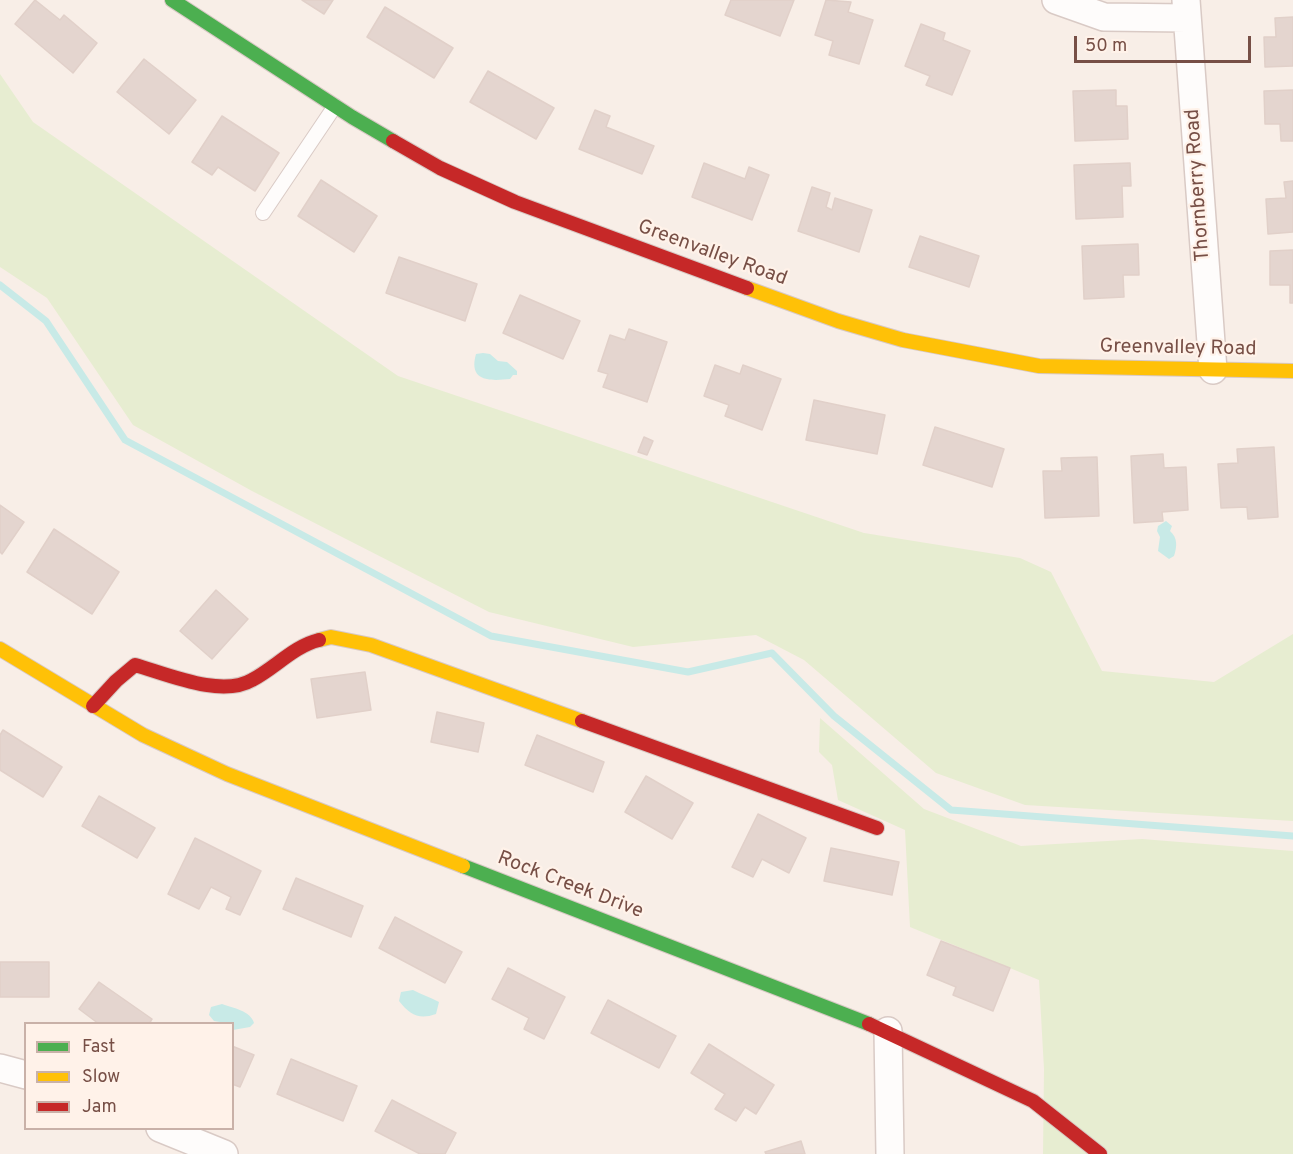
<!DOCTYPE html>
<html>
<head>
<meta charset="utf-8">
<style>
  body { margin:0 }
  #map { position:relative; width:1293px; height:1154px; overflow:hidden; background:#f8eee7; font-family:Overpass,sans-serif }
  canvas { display:block }
  .legend { position:absolute; left:24px; top:1022px; width:210px; height:108px; box-sizing:border-box; background:#fff2e9; border:2px solid #c9b1a8; margin:0; padding:8px 10px; list-style:none; font-size:18px; color:#774f46 }
  .legend li { display:flex; align-items:center; gap:12px; height:30px }
  .legend b { width:30px; border:2px solid #c9b1a8 }
  .scale { position:absolute; left:1074px; top:36px; width:177px; height:27px; box-sizing:border-box; border:3px solid #774f46; border-top:0; padding-left:8px; font-size:18px; line-height:21px; white-space:nowrap; color:#774f46; -webkit-text-stroke:4px #fff2e9; paint-order:stroke }
</style>
</head>
<body>
<div id="map">
<canvas width="1293" height="1154"></canvas>
<ul class="legend">
<li><b style="height:8px;background:#4caf50"></b>Fast</li>
<li><b style="height:8px;background:#ffc107"></b>Slow</li>
<li><b style="height:8px;background:#c62828"></b>Jam</li>
</ul>
<div class="scale">50 m</div>
</div>
<script>
const ctx = document.querySelector('canvas').getContext('2d');
ctx.lineJoin = 'round';
function fill(path, color) { ctx.fillStyle = color; ctx.fill(path, 'evenodd'); }
function trace(path, color, width, dash) { ctx.strokeStyle = color; ctx.lineWidth = width; ctx.lineCap = dash ? 'butt' : 'round'; ctx.setLineDash(dash || []); ctx.stroke(path); }
function drawText(font, color, halo, rows, align = 'center') {
  ctx.font = font + ' Overpass,sans-serif'; ctx.lineWidth = 4.5; ctx.setLineDash([]); ctx.textBaseline = 'middle'; ctx.strokeStyle = halo; ctx.fillStyle = color; for (const [text, x, y, turn = 0] of rows) {
    ctx.save(); ctx.translate(x, y); ctx.rotate((+turn || 0) * Math.PI / 180); ctx.textAlign = isNaN(turn) ? turn : align; if (halo) ctx.strokeText(text, 0, 0); ctx.fillText(text, 0, 0); ctx.restore();
  }
}
fill(new Path2D(`
  M0 74 33 122 398 376 864 533 1020 558 1051 572 1102 671 1214 682 1293 634V821L1025 805 936 773 804 660 756 635 633 647 489 612 252 491 133 425 47 298 0 267Z
  M820 718 924 809 1021 846 1142 839 1293 851V1154H1043L1044 1069 1039 980 910 927 905 830 838 800 832 765 819 752Z`), '#e7edd1');
fill(new Path2D(`
  M483 353 490 354 498 361 507 362 517 371V375H513L510 379C490 381 468 382 476 354Z
  M1166 521 1172 526 1170 531C1178 538 1177 547 1174 556L1169 559 1158 551 1160 537 1157 531 1158 526Z
  M413 990C422 995 430 997 439 1002L436 1014C419 1020 410 1015 399 1001L401 992Z
  M222 1004C233 1008 251 1011 254 1023L250 1027 233 1030 232 1024 214 1021 209 1015 211 1007Z`), '#c8eae7');
trace(new Path2D(`
  M0 285 46 321 125 440 491 636 688 672 772 653 834 716 951 810 1293 836`), '#c8eae7', 7);
const building = new Path2D(`
  M35 0 60 20 64 15 97 43 73 73 15 24Z
  M302 0H333L324 14Z
  M731 0H794L780 36 725 15Z
  M826 0 851 2 848 12 873 20 859 64 829 55 833 41 815 35Z
  M385 7 453 48 434 78 367 37Z
  M1293 17V66L1265 67 1264 37H1276L1275 18Z
  M921 24 945 33 943 40 970 51 952 95 926 85 930 76 905 66Z
  M144 59 196 100 169 134 117 92Z
  M488 71 554 108 536 139 470 102Z
  M1116 90V106H1127L1128 139 1075 141 1073 91Z
  M1293 90V141H1281L1280 124H1265L1264 91Z
  M595 110 610 116 606 127 654 146 642 174 579 149Z
  M222 116 279 153 255 191 218 167 212 175 192 162Z
  M704 163 745 179 749 167 769 175 752 220 692 197Z
  M1130 163 1131 186H1122L1123 217 1076 219 1074 165Z
  M321 180 377 216 354 252 298 216Z
  M1293 181V232L1268 234 1266 199 1286 198 1284 182Z
  M812 187 830 193 826 207 832 210 835 198 872 210 859 252 798 231Z
  M920 236 979 256 969 287 909 267Z
  M1138 244 1139 275H1123L1124 297 1084 299 1082 246Z
  M1293 250V303H1290V285H1270V251Z
  M399 257 477 284 465 321 386 293Z
  M520 295 580 321 563 359 503 333Z
  M629 329 667 342 647 402 603 387 608 374 598 371 610 335 625 340Z
  M715 365 740 374 743 365 781 379 762 430 725 416 729 405 704 396Z
  M814 400 885 415 877 454 806 440Z
  M935 427 1004 449 992 487 923 465Z
  M644 437 653 441 647 455 638 452Z
  M1274 447 1278 517 1248 519 1247 507 1221 508 1218 464 1238 463 1237 449Z
  M1163 454 1164 468 1186 467 1188 510 1162 512 1163 521 1134 523 1131 456Z
  M1097 457 1099 516 1045 518 1043 471H1062L1061 458Z
  M0 505 24 522 2 554 0 552Z
  M54 529 119 572 92 614 27 572Z
  M216 590 248 619 212 659 180 631Z
  M365 672 371 710 317 718 311 679Z
  M437 712 484 723 478 752 431 742Z
  M3 730 62 767 43 797 0 770V735Z
  M537 735 604 762 593 792 525 765Z
  M646 776 693 803 672 839 625 812Z
  M99 796 155 828 137 858 82 826Z
  M758 814 806 838 789 873 762 859 753 877 732 867Z
  M195 838 261 871 240 915 226 909 231 897 211 887 199 909 168 894Z
  M831 848 899 862 892 895 824 881Z
  M296 878 363 906 351 937 283 909Z
  M395 917 462 952 445 983 379 948Z
  M941 941 1010 968 993 1011 953 995 956 987 927 975Z
  M0 962H49V997H0Z
  M508 968 565 997 544 1039 524 1029 529 1018 492 999Z
  M99 982 152 1019 149 1024H99L79 1009Z
  M608 1000 676 1036 659 1068 591 1033Z
  M709 1044 774 1085 756 1114 745 1107 736 1121 715 1109 725 1094 691 1073Z
  M232 1046 254 1055 240 1087 232 1084Z
  M291 1059 357 1086 343 1121 277 1094Z
  M392 1100 456 1133 445 1154H420L375 1131Z
  M801 1141 805 1154H766L765 1152Z`);
fill(building, '#e4d5cf');
trace(building, '#e1d0c9', 1.5);
const lane = new Path2D(`
  M263 213 335 106`);
const street = new Path2D(`
  M1056 0 1104 17 1186 18
  M1186 0 1213 370
  M888 1031 890 1154
  M0 1068 26 1075
  M160 1128 224 1154`);
const fast = new Path2D(`
  M172 0 352 117 393 141
  M463 866 869 1024`);
const slow = new Path2D(`
  M747 288 838 321 903 340 1039 366 1293 371
  M319 640 331 637 371 645 582 721
  M0 649 143 735 227 774 463 866`);
const jam = new Path2D(`
  M393 141 440 168 515 202 747 288
  M93 706 116 681 135 665C167 674 221 698 252 680 275 668 294 646 319 640
  M582 721 877 828
  M869 1024 1033 1101 1100 1154`);
trace(lane, '#d9cac5', 16);
trace(street, '#d9cac5', 30);
trace(fast, '#d8c9c4', 16);
trace(slow, '#d8c9c4', 16);
trace(jam, '#d8c9c4', 16);
trace(lane, '#fefcfb', 14);
trace(street, '#fefcfb', 27);
trace(fast, '#4caf50', 14);
trace(slow, '#ffc107', 14);
trace(jam, '#c62828', 14);
drawText('20px', '#774f46', '#fff2e9', [
  ["Thornberry Road",1199,185,-94],
  ["Greenvalley Road",712,254,20],
  ["Greenvalley Road",1178,349,1],
  ["Rock Creek Drive",570,886,21]
]);
</script>
</body>
</html>
